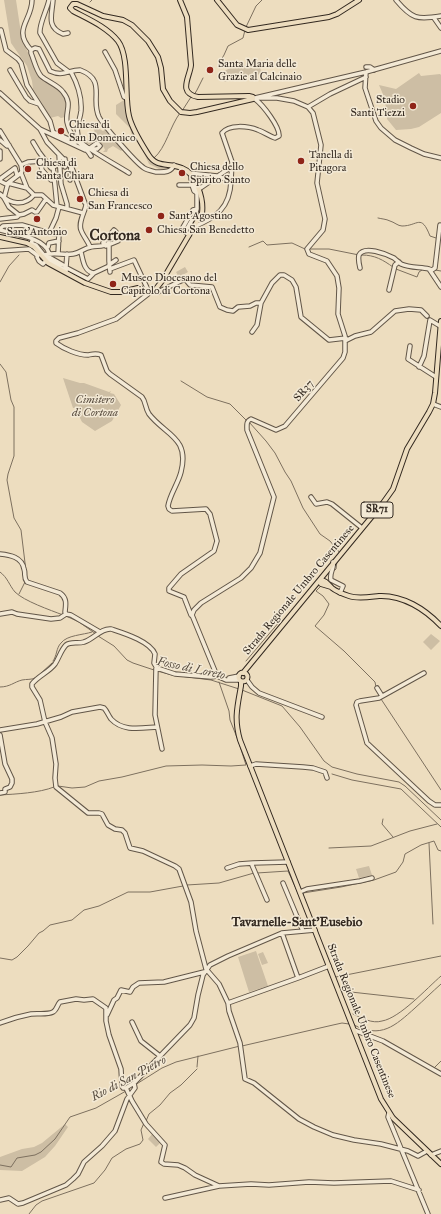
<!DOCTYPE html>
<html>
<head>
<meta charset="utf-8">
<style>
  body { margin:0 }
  canvas { display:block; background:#edddbf }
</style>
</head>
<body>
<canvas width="441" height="1214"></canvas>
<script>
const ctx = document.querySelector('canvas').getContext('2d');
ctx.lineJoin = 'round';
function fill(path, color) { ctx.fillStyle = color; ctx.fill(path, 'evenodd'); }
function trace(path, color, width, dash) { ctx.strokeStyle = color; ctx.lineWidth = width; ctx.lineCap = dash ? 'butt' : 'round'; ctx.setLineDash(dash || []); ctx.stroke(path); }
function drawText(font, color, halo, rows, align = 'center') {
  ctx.font = font + ' "IM FELL Great Primer",serif'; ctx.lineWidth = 3; ctx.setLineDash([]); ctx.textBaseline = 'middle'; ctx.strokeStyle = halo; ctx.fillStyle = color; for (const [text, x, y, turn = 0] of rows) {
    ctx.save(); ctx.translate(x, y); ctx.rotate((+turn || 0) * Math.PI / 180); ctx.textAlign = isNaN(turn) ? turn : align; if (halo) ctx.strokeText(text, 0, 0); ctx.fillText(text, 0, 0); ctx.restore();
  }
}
fill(new Path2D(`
  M4 0H16L22 40 40 77 59 91 64 97 66 103 65 117 61 118 58 116 50 118 42 103 33 89 32 81 27 66 11 43Z
  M260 63 261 74 243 77 241 74 232 79 231 81 230 80 225 82 220 74 233 66 241 65V66Z
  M419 73 421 76 440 74 441 75V113L419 127 411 129 396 130 387 119 385 99 379 85 396 89Z
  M124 100 126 101 127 114 150 159 159 165 169 166V169H159L149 164 142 149 131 133 130 128 116 114V105Z
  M96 127 103 131 106 129 124 149 121 151 113 146 108 149 107 152H103L105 150C102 141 95 140 88 145L84 143 91 136H95L94 128Z
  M185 267 188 272 179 277 176 272Z
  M63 378 80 383H84L109 392 111 391 110 393 114 394 121 405 112 421 95 431 82 422 75 408H73Z
  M431 634 440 641 431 650 423 642Z
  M369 866 372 875 359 878 356 869Z
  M256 951 268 986 249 992 238 957Z
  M263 952 268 963 262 965 258 954Z
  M65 1124 68 1127 55 1146 45 1157 22 1171 0 1170V1157L22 1149 34 1147 42 1143Z
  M153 1133 162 1141 156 1147 148 1139Z`), '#cdbea4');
trace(new Path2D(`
  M90 2 92 0
  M246 27 256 6 262 0
  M221 60 224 55 228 46 243 38 245 30
  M194 95 197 90 203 78
  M182 111 191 97
  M154 158C166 148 170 126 180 113
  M378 218C382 219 386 219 390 221 394 222 398 226 402 226 418 226 421 213 430 236L436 238
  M249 247 263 241 267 245 292 243 305 249
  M308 249H329L359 255
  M362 255C375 255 383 260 393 267
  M396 269 417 277 419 272 422 270
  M435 270 441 271
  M0 282 9 266 19 255
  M0 364 6 372 11 400 14 407V456L8 474 7 480 14 518 21 530 26 571
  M181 381 207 397 230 404 247 421
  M249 422 266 441 275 453 285 472 291 481 303 508 320 534 330 541 340 553
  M334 571 336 569 337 561
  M0 572C8 578 9 585 15 592 24 601 50 610 63 615
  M321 586 316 591 323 596 329 604 324 615 315 626 344 651 375 682 376 687
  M19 594 25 582
  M66 616 79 622 96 634
  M98 636 114 646 127 660 133 663 154 670
  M53 661C57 656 56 648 61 643 67 635 83 635 92 632
  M246 661 280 621
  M157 671 172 675 211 680 239 689
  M38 676 52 663
  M219 682 229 711 230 720 238 740
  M0 687C10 687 14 682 22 680 27 679 31 680 35 678
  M242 690 282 706 300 727 324 761 332 767 357 774 399 782 405 786 441 820
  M377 690 380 696
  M381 699 441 790
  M332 774 352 780 401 789 441 827
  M58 786 72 788 85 787 99 781 122 777 166 766 202 765 231 766 246 765 239 743
  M0 795C16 794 39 793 54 787
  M383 819 382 824 393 837
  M429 843 433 924
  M329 848 371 846 410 831 437 824
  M257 873 288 871 298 893
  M187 885 219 883 254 873
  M303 893 341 887 374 880 396 872 403 862 405 854 421 845 434 841 438 850 441 851
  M0 958 12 960 17 957 28 946 39 933 43 931 50 925 72 920 84 910 99 906 128 892H150L183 886
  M336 977 441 956
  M342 991 414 999
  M353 1014C362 1018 372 1024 382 1021 400 1018 427 988 441 976
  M354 1025C381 1039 395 1026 415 1008 424 1000 432 992 441 984
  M242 1046 333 1025 342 1023 349 1024
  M197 1067 198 1056
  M434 1068 441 1061
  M135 1085 162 1068 176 1062 240 1046
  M146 1121 149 1114 160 1105 170 1093 181 1085 197 1069
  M0 1165 11 1167 17 1158 35 1155 41 1152 55 1139 70 1117 96 1108 126 1091
  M29 1214 36 1205 42 1201 94 1183 105 1170 112 1158 126 1149 140 1144 143 1140 141 1130 144 1123`), '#7d705f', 1);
const minor = new Path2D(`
  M49 0C47 10 39 24 40 33L57 63 69 72
  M53 0C52 15 46 27 63 34L68 33
  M396 0C412 19 417 20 441 16
  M434 18 441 28
  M1 30 6 50 18 59 21 63 27 85 50 121 53 132 75 142H77
  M31 50C12 29 32 21 32 0
  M105 52 115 70 124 97 126 98
  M366 67H370L374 70
  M10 70 26 97 30 101 39 104
  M71 72C77 83 82 98 81 111 80 121 74 130 80 141 85 148 120 167 129 173
  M366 72 365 88 376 121 381 128 395 140 411 148 424 154 441 158
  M0 93 40 129 85 150
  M255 98 366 72 441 51
  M308 107 330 94 366 77
  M40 129 47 142 72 168 85 203
  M0 131 21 165 22 171 21 173
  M0 140 7 146 9 145
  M33 142 39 152 51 168 60 164
  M90 148 97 143 100 146 97 149H91
  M0 151V159
  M59 155 61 184 67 204V208
  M91 156C82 141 72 143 67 122 65 111 73 104 63 92 58 85 48 82 41 76 36 70 34 60 31 53V50L35 48 39 49 50 71C63 77 68 70 80 70 107 80 90 99 99 117 104 126 135 162 144 168 147 170 152 171 156 172 163 172 171 173 174 165
  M65 159V167
  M40 161 42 170 51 180H54
  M21 165 28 162 42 161
  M53 166 57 206
  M21 173 27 188 8 183Z
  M189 173 217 176 231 181 232 162 222 133C229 124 248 126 258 130 264 132 269 136 275 138L279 136C280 127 263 105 255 99
  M191 175V179L197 191V209
  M0 179 15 168 17 175
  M70 180 71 166
  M0 181 6 184 8 183 4 198
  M179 185H192L194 191 197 193
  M27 188 34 195H42L53 205 83 213
  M199 189 231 167
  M0 194C10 204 24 207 34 195
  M4 198 9 207 19 215 24 214 32 210 35 212H37L46 199
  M86 205C85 212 78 222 81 230 83 236 88 241 90 247
  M0 219 17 217 19 215
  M193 227C216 218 230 208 231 181
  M0 229 3 226 22 225 49 233 59 234 58 254
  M0 230C13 234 44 237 49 253
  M114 230 116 232 118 241 106 246 103 243Z
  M185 232 195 215 197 209 193 210 182 229 189 235
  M49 233 56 218 59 207
  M33 239 31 243 36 245 48 260 66 271
  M46 248 48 247 49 243 59 241
  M0 251 29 249 37 255
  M81 252C83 260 84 272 94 273
  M39 254 37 257 39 261 43 264 46 261
  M42 256C53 251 62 256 73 254 80 253 84 248 91 247 97 245 102 248 109 243V261L110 272
  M47 258 49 257 63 265
  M109 265 116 260
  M65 267 88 279 94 273 109 266
  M66 267 67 254
  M360 268C359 264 358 259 359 255 364 245 386 254 394 258 396 260 399 262 401 264 410 268 420 267 429 269L441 287
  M110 269 134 260 149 292 148 294 116 319 78 333 59 338 56 341V343C64 349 78 355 88 355 93 354 96 353 101 355L107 371 110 374 142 397C146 402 145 408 149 414 165 435 190 437 181 472 178 484 170 494 168 506L169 509 172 511 206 509 210 514 217 541 214 551 181 574 169 588V591L184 597 191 615
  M429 269 432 270 435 268 440 225
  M155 290 158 292 185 279 190 285 212 287 220 307 227 310 233 311 238 307 250 306 256 303H261
  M389 290 395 265 399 262
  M252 332 257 325 261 303 272 283 280 275H284L292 280 296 287 301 317 329 340 346 338
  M345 341 355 336 371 332 395 311 409 309 421 310 427 316
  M410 346 408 359 436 377
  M419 367 424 356 430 320 440 326
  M433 404 441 407
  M311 497 316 504 327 502 332 504 362 528
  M0 554C10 555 22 557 24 569 26 574 23 577 27 582L60 593C67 598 66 604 65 612L66 614
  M333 562C335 568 329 572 331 580L343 586 340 593
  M0 614 12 612 17 614 51 619 60 618 66 614 71 615 100 632
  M156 668 155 715 162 749
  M424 673 379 698 360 701 357 702 356 705 367 743 429 801 435 805H441
  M217 676 211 677 175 674 157 668 154 663 155 654C150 641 123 633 111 629 101 628 94 639 84 642 78 644 71 641 66 645 61 650 59 658 55 664 49 672 38 676 32 684V687L40 700 45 722 52 738 56 764 55 778 56 787 88 813H99L102 814 108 825 115 829 122 830 125 833 130 848 143 851 175 866 179 869 191 902 196 931 206 969 219 984 228 1003 229 1011 240 1043 245 1079 254 1083 299 1119 314 1127 333 1135 354 1140 381 1144 408 1151 418 1156 427 1151
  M229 678 239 676
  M239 680H226L217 676 192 615 194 610 201 603 241 578 251 568 260 553 274 497 247 430C247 425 246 421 251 419L276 430 285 426 343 358 345 352V336L338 314 339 288 337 276 327 261 309 254 307 249 323 230 325 219 317 183 321 145 313 113 308 107 294 101 277 98H254
  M247 680 252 687 259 693 322 717
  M377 688 382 696
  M0 730 37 724 61 717 72 712 100 707 104 708C107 711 108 715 111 719 123 732 141 728 157 727
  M0 735 5 764 12 779V783L10 787 5 789V792L0 793
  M250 766 256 764 303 767 313 768 325 772 327 778
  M227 868 239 864 253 863
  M283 883 303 931
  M300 892 307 889 360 881 372 878
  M267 900 252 865 253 863 288 862
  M282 933 298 978 329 966
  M228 1003 298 978
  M107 1015 114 1000 117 998 121 990 130 992 133 987 139 983 164 982 204 972
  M132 1022 141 1041 160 1056
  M0 1023C10 1019 20 1016 31 1014 38 1013 47 1015 53 1012 57 1010 57 1005 60 1002L76 999 84 1000 93 999 106 1008V1021L109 1035 121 1069 122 1086 123 1088H126L134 1083
  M354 1030 383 1041 441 1074
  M126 1088 132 1101 146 1124 165 1145 161 1162 164 1164 178 1165 185 1168 195 1175 219 1186 251 1184 269 1185 309 1182 334 1183 391 1181 419 1190
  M389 1113 388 1117 428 1214
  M431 1155 441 1151
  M165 1198 219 1186
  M0 1200 9 1198 18 1204 23 1203 66 1185 73 1179 78 1174 84 1162 102 1146 115 1131 127 1099 135 1088 134 1083 190 1025 194 1018 198 995 203 975 210 965 228 956 282 933 315 930`);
const major = new Path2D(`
  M217 0 237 25 248 30 329 17 337 14 359 0
  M0 237 27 243 34 247 48 263 85 283 111 292H121L138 288 152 291 155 290 162 281 202 213C204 199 196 173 182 168 168 162 157 169 148 154 141 143 132 129 129 116 124 96 130 57 118 41 107 27 88 19 73 11L70 8 73 4H77L103 16 123 20 132 25 148 41 158 57 161 68 163 89 170 101 181 112 190 113 197 112 253 99V97L249 96 198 97C177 93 190 77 191 65L187 17 180 0
  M320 580C326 580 328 584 332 588 337 592 343 594 349 596 358 599 369 597 379 596 403 595 425 609 441 626
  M320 580 321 584 331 587
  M238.5 677a4.5 4.5 0 1 1 9 0a4.5 4.5 0 1 1-9 0Z
  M243 673 383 503 393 489 407 449 429 412 433 404 435 393 441 321
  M241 682V686C237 708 234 719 240 740L381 1099 393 1118 441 1164`);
trace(minor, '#625648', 5.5);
trace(major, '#332920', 6);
trace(minor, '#f3e9d5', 3.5);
trace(major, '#edddbf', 4);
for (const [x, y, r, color] of [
  [210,70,4,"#8f2418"],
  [413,106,4,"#8f2418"],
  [61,131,4,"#8f2418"],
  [301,161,4,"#8f2418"],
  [28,169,4,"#8f2418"],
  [182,173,4,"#8f2418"],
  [80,199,4,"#8f2418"],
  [161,216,4,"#8f2418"],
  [37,219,4,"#8f2418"],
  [149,230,4,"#8f2418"],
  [113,284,4,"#8f2418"]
]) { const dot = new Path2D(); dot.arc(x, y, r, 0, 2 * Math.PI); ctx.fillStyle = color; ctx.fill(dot); trace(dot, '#f3e9d5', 1.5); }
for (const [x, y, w] of [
  [377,510,32]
]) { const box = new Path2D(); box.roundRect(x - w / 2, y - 8, w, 16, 3); ctx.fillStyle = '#f3e9d5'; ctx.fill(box); trace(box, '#332920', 1); }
drawText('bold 10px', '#332920', null, [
  ["SR71",377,510]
]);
drawText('11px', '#332920', '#f3e9d5', [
  ["Santa Maria delle",218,64],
  ["Grazie al Calcinaio",218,77],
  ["Stadio",405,100,"right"],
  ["Santi Tiezzi",405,113,"right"],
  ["Chiesa di",69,125],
  ["San Domenico",69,138],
  ["Tanella di",309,155],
  ["Pitagora",309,168],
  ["Chiesa di",36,163],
  ["Santa Chiara",36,176],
  ["Chiesa dello",190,167],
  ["Spirito Santo",190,180],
  ["Chiesa di",88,193],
  ["San Francesco",88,206],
  ["Sant'Agostino",169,216],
  ["Chiesa San Benedetto",157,230],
  ["Sant'Antonio",37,232,"center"],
  ["Museo Diocesano del",121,278],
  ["Capitolo di Cortona",121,291]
], 'left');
drawText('11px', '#332920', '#f3e9d5', [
  ["SR37",304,391,-50],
  ["Strada Regionale Umbro Casentinese",299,590,-50],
  ["Strada Regionale Umbro Casentinese",361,1021,68]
]);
drawText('italic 11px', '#5a4e41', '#f3e9d5', [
  ["Cimitero",95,400],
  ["di Cortona",95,413]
]);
drawText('italic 12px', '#584d40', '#f3e9d5', [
  ["Fosso di Loreto",191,669,12],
  ["Rio di San Pietro",129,1079,-28]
]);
drawText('bold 13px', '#332920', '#f3e9d5', [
  ["Tavarnelle-Sant'Eusebio",297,923]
]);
drawText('bold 15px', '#332920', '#f3e9d5', [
  ["Cortona",115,236]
]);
</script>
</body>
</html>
